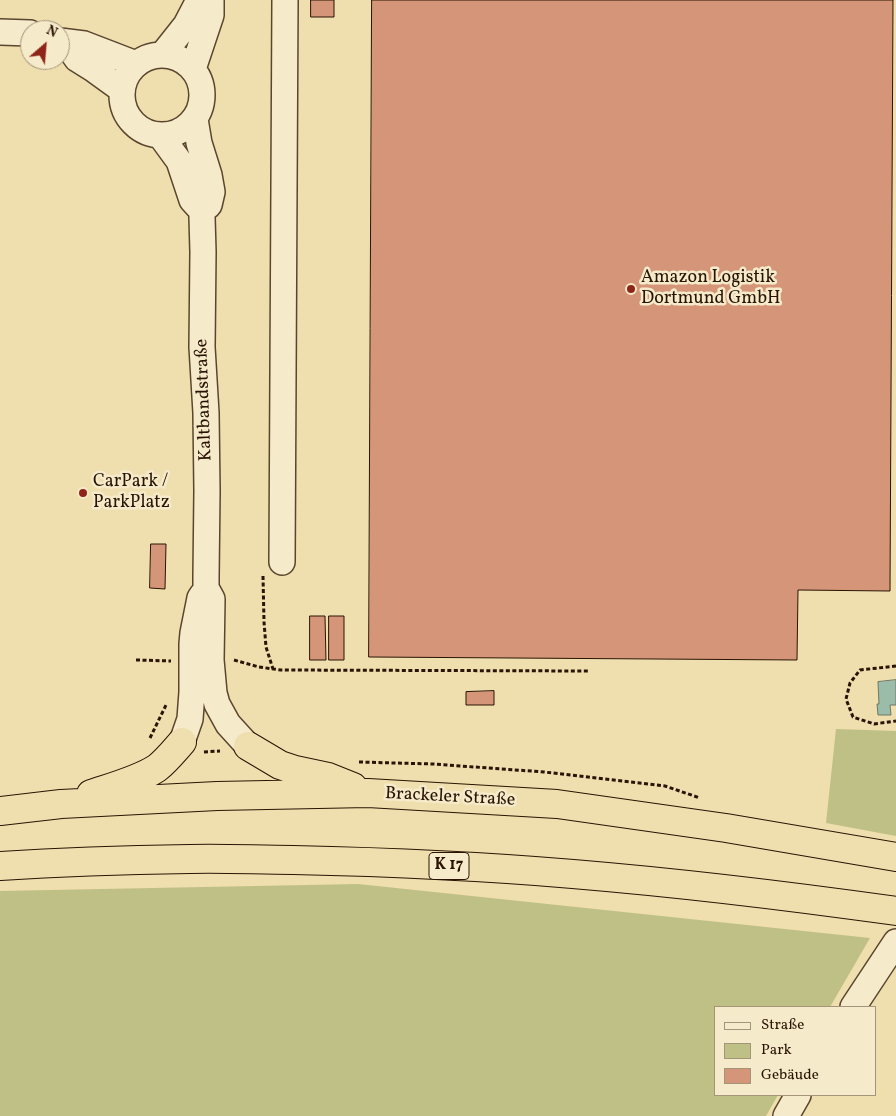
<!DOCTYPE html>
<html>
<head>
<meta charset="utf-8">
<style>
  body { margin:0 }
  #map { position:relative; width:896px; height:1116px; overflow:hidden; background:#efdeae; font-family:Vollkorn,serif }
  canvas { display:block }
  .legend { position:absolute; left:714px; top:1006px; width:162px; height:90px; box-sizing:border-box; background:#f5eaca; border:1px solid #a3947a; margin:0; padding:6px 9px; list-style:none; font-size:15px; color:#291403 }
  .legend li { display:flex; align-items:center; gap:10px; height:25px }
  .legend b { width:25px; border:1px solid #a3947a }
  .north { position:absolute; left:20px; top:20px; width:50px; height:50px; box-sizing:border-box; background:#f5eaca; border:1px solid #a3947a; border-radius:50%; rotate:27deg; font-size:14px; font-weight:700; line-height:20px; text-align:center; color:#291403 }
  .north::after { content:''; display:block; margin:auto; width:18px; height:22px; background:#8f2418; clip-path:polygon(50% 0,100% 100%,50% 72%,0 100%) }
</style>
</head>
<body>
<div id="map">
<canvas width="896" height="1116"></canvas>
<ul class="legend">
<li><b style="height:6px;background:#f5eaca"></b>Straße</li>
<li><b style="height:14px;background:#bfc086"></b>Park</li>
<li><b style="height:14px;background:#d59578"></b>Gebäude</li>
</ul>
<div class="north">N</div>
</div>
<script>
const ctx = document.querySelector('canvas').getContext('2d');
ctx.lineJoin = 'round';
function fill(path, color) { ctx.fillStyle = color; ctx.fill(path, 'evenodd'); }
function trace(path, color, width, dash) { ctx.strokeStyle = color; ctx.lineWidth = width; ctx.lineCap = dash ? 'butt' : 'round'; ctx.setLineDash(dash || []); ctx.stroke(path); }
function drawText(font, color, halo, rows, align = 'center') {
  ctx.font = font + ' Vollkorn,serif'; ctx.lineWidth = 5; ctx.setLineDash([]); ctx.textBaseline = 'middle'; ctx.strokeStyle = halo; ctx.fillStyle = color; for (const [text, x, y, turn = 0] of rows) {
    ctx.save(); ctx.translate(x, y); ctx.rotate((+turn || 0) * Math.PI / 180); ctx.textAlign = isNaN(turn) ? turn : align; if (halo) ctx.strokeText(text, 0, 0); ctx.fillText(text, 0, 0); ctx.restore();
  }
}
fill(new Path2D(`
  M836 729 896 731V836L826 823Z
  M358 884 870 938 830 1007H715V1095H778L766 1116H0V891Z`), '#bfc086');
const water = new Path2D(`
  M896 680V705H890L891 715H878L877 704H879L878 682Z`);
fill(water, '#9abca9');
trace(water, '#6d7967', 1);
const building = new Path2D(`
  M311 0H334V17H311Z
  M372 0H893L890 591 798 590 797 660 369 657Z
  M151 544H166L165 589 150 588Z
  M310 616H325L326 660H310Z
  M329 616H344V660H329Z
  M494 691V705H466V692Z`);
fill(building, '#d59578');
trace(building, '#291403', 1);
const minor = new Path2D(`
  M0 32 30 33
  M60 41 84 44 136 64
  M65 42 77 59 93 69 122 90
  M163 54 186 25 199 0
  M122 95a40 40 0 1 1 80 0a40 40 0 1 1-80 0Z
  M193 69 211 15V0
  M195 119 199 143 209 175 212 192 209 205 202 211V217L203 252 202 347 206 413 207 491 206 577V588L212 599 211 660 214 693 217 704 228 724 248 746
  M160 135 179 161 192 200 202 211
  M282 562 285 0
  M182 742 190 719 192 692V644L193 633 200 598 202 595
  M853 1007 896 942
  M786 1116 798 1095`);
const highway = new Path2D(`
  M248 746 280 765 295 770 328 777 353 787
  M91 794C112 787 139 780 157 768 166 761 174 751 182 742
  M0 811 61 804 217 796 368 793 557 804 726 828 896 857
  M0 866C63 862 126 860 190 859 224 858 259 860 293 860 387 862 480 866 573 874 681 883 789 896 896 911`);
trace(minor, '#5a462e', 28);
trace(highway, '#291403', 30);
trace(new Path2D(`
  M263 576 264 622 266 647 273 669
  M136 660 171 661
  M234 660 259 667 281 670 589 671
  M896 666 860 670 850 683 846 699 853 717 874 724 896 721
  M150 738 167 703
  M204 752 220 751
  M359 762 433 764 544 772 665 786 700 798`), '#291403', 3, [4, 2.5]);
trace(minor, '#f5eaca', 25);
trace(highway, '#efdeae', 28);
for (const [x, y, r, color] of [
  [631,289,5,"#8f2418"],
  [83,493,5,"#8f2418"]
]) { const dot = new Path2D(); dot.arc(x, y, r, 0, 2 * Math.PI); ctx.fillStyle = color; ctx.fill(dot); trace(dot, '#f5eaca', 2); }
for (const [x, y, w] of [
  [449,866,40]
]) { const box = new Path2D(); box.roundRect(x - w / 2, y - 13.5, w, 27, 4); ctx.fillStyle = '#f5eaca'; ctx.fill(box); trace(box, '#291403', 1); }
drawText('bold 16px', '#291403', null, [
  ["K 17",449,866]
]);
drawText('18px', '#291403', '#f5eaca', [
  ["Amazon Logistik",641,279],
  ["Dortmund GmbH",641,300],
  ["CarPark /",93,483],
  ["ParkPlatz",93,504]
], 'left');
drawText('18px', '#291403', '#f5eaca', [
  ["Kaltbandstraße",205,400,-92],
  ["Brackeler Straße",450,798,3]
]);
</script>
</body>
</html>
